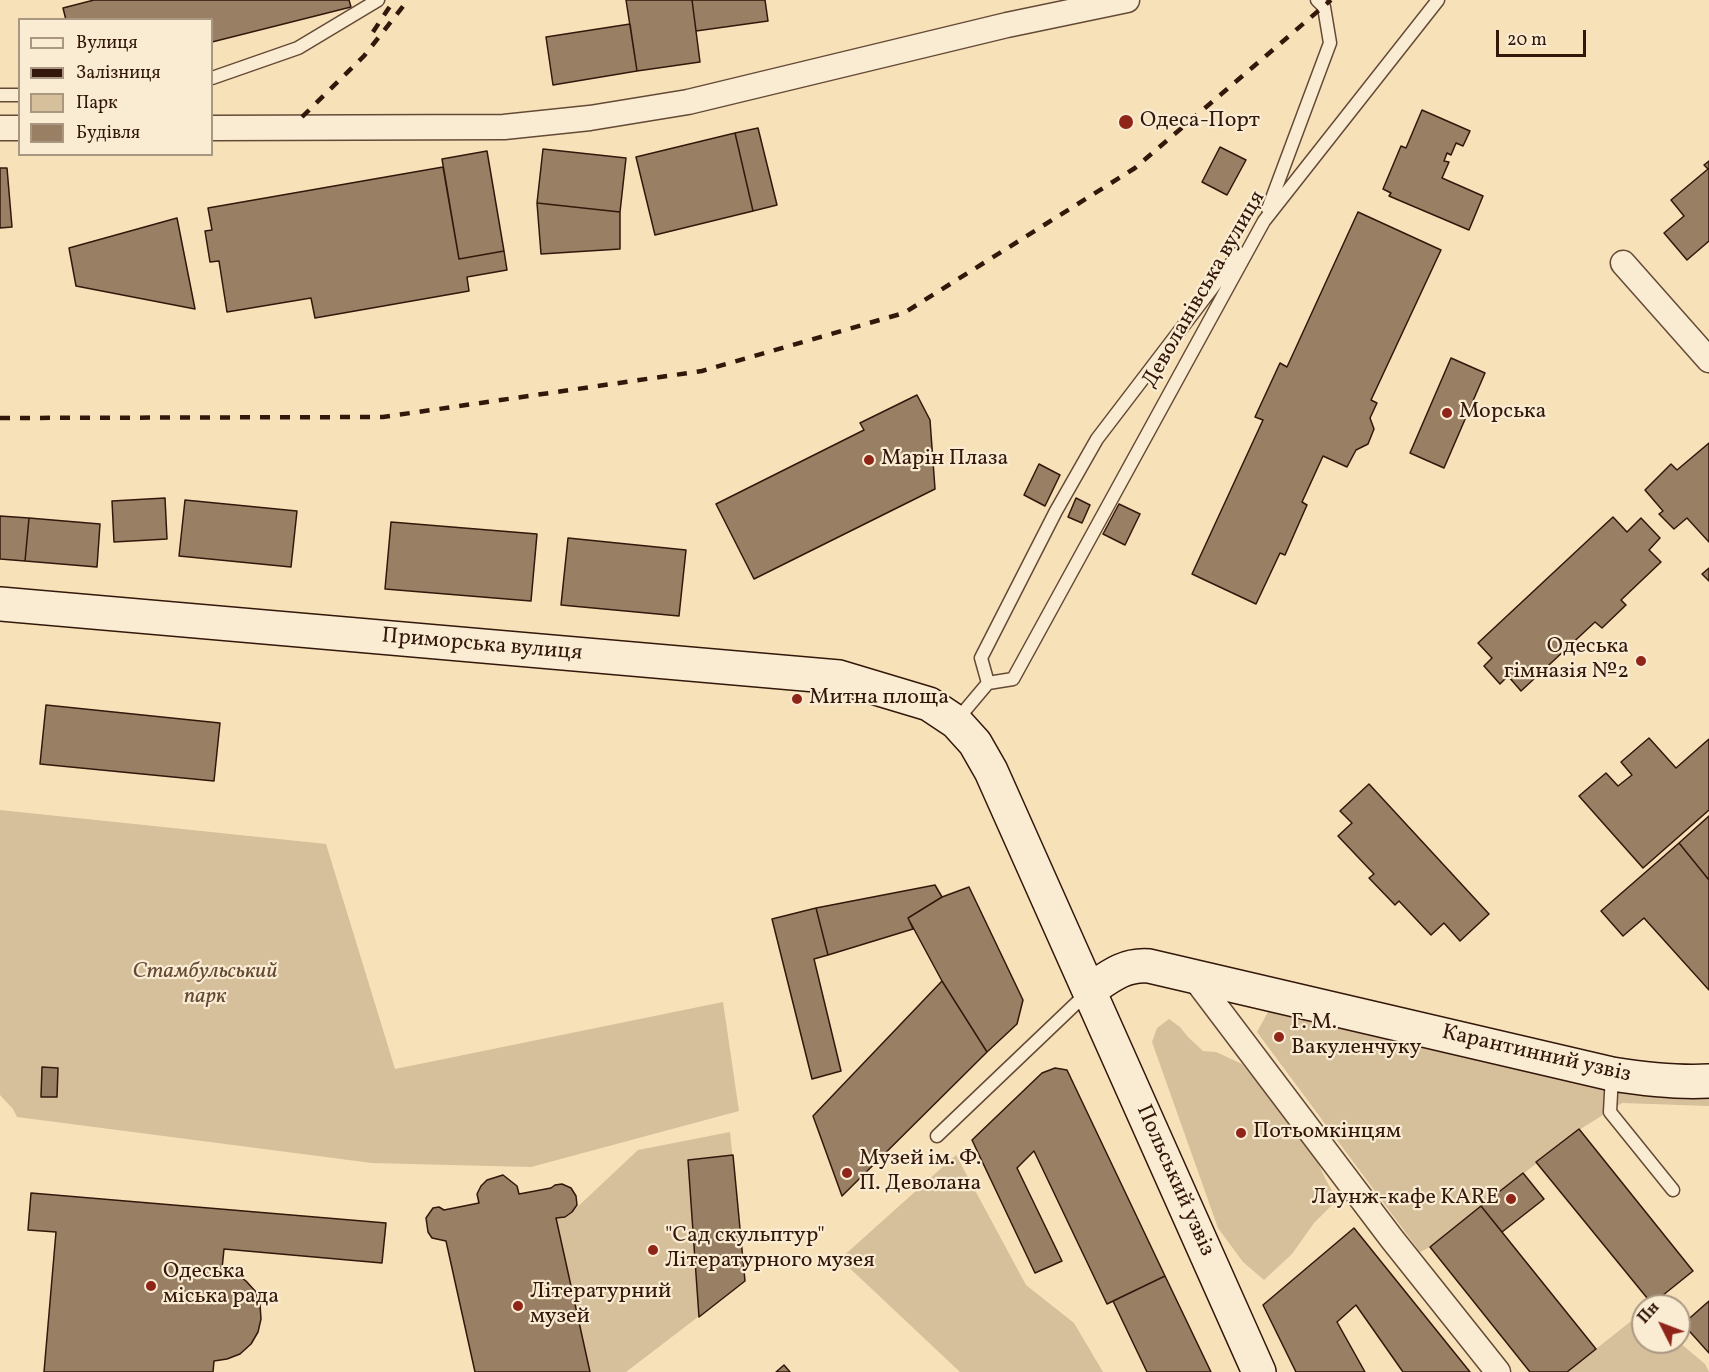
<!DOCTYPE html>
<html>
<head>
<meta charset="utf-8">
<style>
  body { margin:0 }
  #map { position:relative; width:1709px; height:1372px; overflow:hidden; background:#f7e1b9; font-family:Vollkorn,serif }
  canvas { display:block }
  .legend { position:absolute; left:18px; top:18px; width:195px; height:138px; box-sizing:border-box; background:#faecd2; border:2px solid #aa9782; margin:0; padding:8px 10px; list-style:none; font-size:18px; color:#33170b }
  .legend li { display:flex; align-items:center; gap:12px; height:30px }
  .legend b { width:30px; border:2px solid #aa9782 }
  .north { position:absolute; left:1631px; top:1294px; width:60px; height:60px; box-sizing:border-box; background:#faecd2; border:2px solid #aa9782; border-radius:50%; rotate:312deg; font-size:16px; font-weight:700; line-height:24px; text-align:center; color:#33170b }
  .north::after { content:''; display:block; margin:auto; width:21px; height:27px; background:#8f2418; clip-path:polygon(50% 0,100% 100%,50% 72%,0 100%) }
  .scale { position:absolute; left:1496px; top:30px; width:90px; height:27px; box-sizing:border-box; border:3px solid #33170b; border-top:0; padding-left:8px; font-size:18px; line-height:21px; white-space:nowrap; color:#33170b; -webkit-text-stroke:4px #faecd2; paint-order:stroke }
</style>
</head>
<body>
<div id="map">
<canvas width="1709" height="1372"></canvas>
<ul class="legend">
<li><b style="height:8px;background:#faecd2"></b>Вулиця</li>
<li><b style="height:8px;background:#33170b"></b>Залізниця</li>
<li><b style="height:16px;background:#d6bf9b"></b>Парк</li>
<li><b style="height:16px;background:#998065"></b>Будівля</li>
</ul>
<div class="north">Пн</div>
<div class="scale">20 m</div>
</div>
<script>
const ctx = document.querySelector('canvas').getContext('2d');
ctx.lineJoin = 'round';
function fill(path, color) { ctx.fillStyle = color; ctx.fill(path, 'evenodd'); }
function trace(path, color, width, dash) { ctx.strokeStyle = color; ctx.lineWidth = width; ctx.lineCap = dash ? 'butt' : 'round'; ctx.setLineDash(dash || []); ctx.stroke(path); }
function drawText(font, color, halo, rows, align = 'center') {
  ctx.font = font + ' Vollkorn,serif'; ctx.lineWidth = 4.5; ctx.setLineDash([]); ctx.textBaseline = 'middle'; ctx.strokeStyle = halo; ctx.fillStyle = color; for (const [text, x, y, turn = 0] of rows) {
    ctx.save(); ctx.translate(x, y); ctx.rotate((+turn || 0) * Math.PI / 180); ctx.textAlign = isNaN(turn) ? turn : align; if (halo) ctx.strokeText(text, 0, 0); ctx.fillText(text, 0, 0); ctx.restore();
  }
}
fill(new Path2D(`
  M0 810 326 844 395 1069 723 1002 739 1111 531 1167 372 1163 17 1117 13 1109 0 1095Z
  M1290 1010 1709 1084V1106L1622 1103 1579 1130 1430 1247 1420 1252 1257 1032 1268 1012Z
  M1169 1019 1180 1027 1188 1037 1203 1051 1216 1052 1242 1064 1313 1151 1325 1178 1337 1200 1314 1223 1292 1254 1264 1280 1243 1262 1218 1228 1152 1042 1157 1028Z
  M730 1132 745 1281 626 1372H590L556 1218 565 1217 572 1212 638 1150Z
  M956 1155 1026 1285 1074 1323 1103 1372H960L840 1259Z
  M1635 1318 1643 1328V1342L1680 1343 1705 1364 1709 1372H1567Z`), '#d6bf9b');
const building = new Path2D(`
  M94 0H349L351 7 212 42V20H66L63 8Z
  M626 0H692L700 62 637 71Z
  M692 0H765L768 21 696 31Z
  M630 24 637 71 553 85 546 37Z
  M1422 110 1470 131 1463 146 1456 143 1451 155 1447 153 1444 161 1449 162 1442 178 1483 196 1469 230 1389 196 1391 193 1383 189 1401 146 1406 148Z
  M758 128 777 205 753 211 735 133Z
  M735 133 753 211 655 235 636 157Z
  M1220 147 1246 160 1227 195 1202 182Z
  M543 149 626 158 620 212 537 203Z
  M487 151 504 251 459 259 442 159Z
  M1709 161V241L1687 260 1664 233 1684 216 1671 200 1708 169 1704 165Z
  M443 167 459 259 504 251 507 270 467 277 469 291 315 318 311 298 227 312 219 261 210 262 205 231 212 230 208 208Z
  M0 168H7L12 227 0 228Z
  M537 203 620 212V249L541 254Z
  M1358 212 1441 250 1371 400 1377 403 1370 418 1374 429 1368 444 1356 450 1347 467 1323 456 1302 502 1307 505 1285 555 1280 553 1256 604 1192 574 1263 420 1255 417 1280 363 1287 367Z
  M177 218 195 309 76 286 69 248Z
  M1451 358 1485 373 1444 468 1410 453Z
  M917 395 930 420 935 489 754 579 716 504 864 430 860 423Z
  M1709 443V542L1687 518 1674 529 1659 514 1663 511 1645 490 1671 464 1677 470Z
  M1039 464 1060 475 1045 506 1024 495Z
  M165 498 167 539 114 542 112 501Z
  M1076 498 1090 505 1082 523 1068 517Z
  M185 500 297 511 291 567 179 556Z
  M1119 504 1140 514 1125 545 1103 534Z
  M0 516 29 518 25 561 0 559Z
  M1613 517 1627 532 1641 518 1660 538 1649 550 1661 562 1621 600 1626 605 1602 628 1595 622 1521 691 1508 676 1500 684 1484 666 1492 658 1478 643Z
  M29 518 100 524 97 567 25 561Z
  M391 522 537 534 531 601 385 589Z
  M568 538 686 550 679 616 561 605Z
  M1709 568V581L1702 574Z
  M46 705 220 723 214 781 40 764Z
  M1649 738 1676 768 1709 739V810L1643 868 1579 796 1606 773 1618 786 1632 775 1621 762Z
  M1369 784 1489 914 1460 941 1444 923 1431 935 1399 901 1395 905 1369 878 1374 874 1338 836 1352 823 1340 811Z
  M1709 816V880L1679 843Z
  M1679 843 1709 880V990L1644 918 1623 936 1601 911Z
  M935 885 942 897 908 918 913 929 828 955 816 908Z
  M969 887 1023 1000 1017 1024 987 1052 942 981 908 918 942 897Z
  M816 908 828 955 814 959 841 1071 812 1079 772 919Z
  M942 981 987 1052 842 1196 813 1116Z
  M42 1067 58 1068 57 1097H41Z
  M1055 1068 1067 1070 1165 1276 1107 1304 1034 1151 1017 1168 1062 1261 1035 1273 972 1140 1042 1073Z
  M1579 1129 1693 1271 1652 1304 1536 1162Z
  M733 1155 745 1281 699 1317 688 1160Z
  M1523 1173 1544 1199 1502 1232 1481 1206Z
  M503 1175 517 1186 519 1194 551 1188 555 1185 562 1184 571 1188 576 1196 577 1205 572 1212 565 1217 556 1218 590 1372H475L446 1241 432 1238 428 1232 426 1218 433 1208 439 1207 444 1210 479 1203 477 1194 481 1186 487 1180Z
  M31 1193 386 1223 382 1263 224 1249 222 1269 235 1273 246 1281 256 1292 260 1305 261 1319 258 1332 251 1344 240 1354 227 1359 214 1361 213 1372H44L56 1232 28 1230Z
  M1481 1206 1596 1349 1567 1372H1530L1430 1247Z
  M1354 1228 1470 1372H1403L1356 1305 1337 1322 1365 1372H1296L1263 1305Z
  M1165 1276 1211 1372H1147L1113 1301Z
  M1709 1301V1353L1683 1324Z
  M784 1365 790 1372H776Z`);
fill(building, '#998065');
trace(building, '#33170b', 1.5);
const lane = new Path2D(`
  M212 78 298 48 378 0
  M0 95H20
  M1268 209 1330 43 1324 7 1317 0
  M988 683 981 658 1056 511 1097 439 1239 253
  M956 721 988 683 1013 679 1264 221 1438 0
  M1612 1075 1610 1112 1673 1190
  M937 1136 1087 993`);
const street = new Path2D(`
  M0 128H20
  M212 128 504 127 590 118 688 102 1007 25 1127 0
  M1623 263 1709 360
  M1193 976 1392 1239 1498 1372`);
const secondary = new Path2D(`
  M0 604 839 677 929 704 956 722 975 743 991 771 1259 1372
  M1090 990C1109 977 1124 964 1149 966L1612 1074C1644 1079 1676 1083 1709 1081`);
trace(lane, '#644a36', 15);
trace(street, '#644a36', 27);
trace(secondary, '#33170b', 36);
trace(lane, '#faecd2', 12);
trace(street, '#faecd2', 24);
trace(secondary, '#faecd2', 33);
trace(new Path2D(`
  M373 32 394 0
  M302 117 364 56 408 0
  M0 418 383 417 702 371 904 313 1135 168 1331 0`), '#33170b', 4.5, [10, 10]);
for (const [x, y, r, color] of [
  [1126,122,8,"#8f2418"],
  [1447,413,6,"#8f2418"],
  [869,460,6,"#8f2418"],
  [1641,661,6,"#8f2418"],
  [797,699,6,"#8f2418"],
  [1279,1037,6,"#8f2418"],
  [1241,1133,6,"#8f2418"],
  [847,1173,6,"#8f2418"],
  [1511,1199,6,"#8f2418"],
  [653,1250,6,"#8f2418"],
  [151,1286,6,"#8f2418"],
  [518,1306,6,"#8f2418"]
]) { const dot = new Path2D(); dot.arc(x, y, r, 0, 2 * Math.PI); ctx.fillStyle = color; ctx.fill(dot); trace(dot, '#faecd2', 2); }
drawText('22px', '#33170b', '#faecd2', [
  ["Одеса-Порт",1140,122],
  ["Морська",1459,413],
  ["Марін Плаза",881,460],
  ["Одеська",1629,648,"right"],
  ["гімназія №2",1629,673,"right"],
  ["Митна площа",809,699],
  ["Г. М.",1291,1024],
  ["Вакуленчуку",1291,1049],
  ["Потьомкінцям",1253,1133],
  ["Музей ім. Ф.",859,1160],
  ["П. Деволана",859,1185],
  ["Лаунж-кафе KARE",1499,1199,"right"],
  ["\"Сад скульптур\"",665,1237],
  ["Літературного музея",665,1262],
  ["Одеська",163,1273],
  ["міська рада",163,1298],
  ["Літературний",530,1293],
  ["музей",530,1318]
], 'left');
drawText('22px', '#33170b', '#faecd2', [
  ["Деволанівська вулиця",1205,290,-60],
  ["Приморська вулиця",482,646,5],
  ["Карантинний узвіз",1536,1055,13],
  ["Польський узвіз",1174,1181,66]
]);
drawText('italic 22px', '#644936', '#faecd2', [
  ["Стамбульський",205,973],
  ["парк",205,998]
]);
</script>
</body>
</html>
